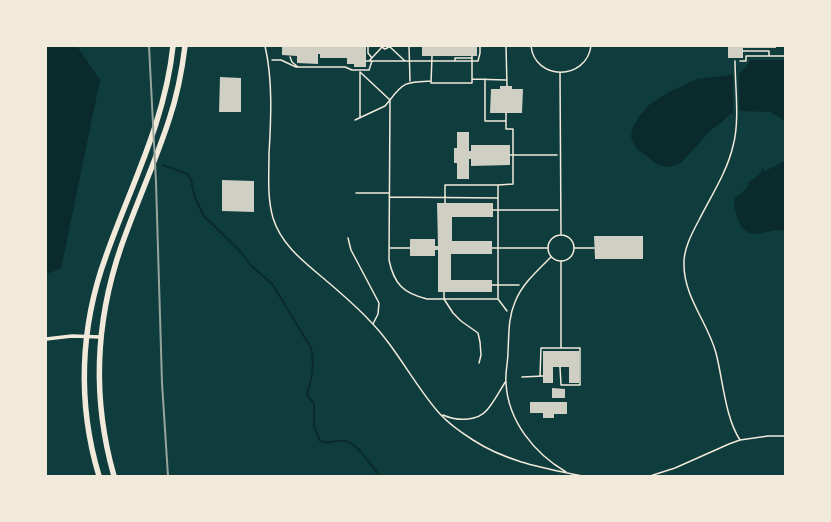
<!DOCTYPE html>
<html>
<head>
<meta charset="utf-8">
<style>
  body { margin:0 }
  #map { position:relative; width:831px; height:522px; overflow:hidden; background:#0f3d3e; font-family:Roboto,sans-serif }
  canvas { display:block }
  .frame { position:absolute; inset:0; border:47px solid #f1e9da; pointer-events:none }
</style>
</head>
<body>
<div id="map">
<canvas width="831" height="522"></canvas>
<div class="frame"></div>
</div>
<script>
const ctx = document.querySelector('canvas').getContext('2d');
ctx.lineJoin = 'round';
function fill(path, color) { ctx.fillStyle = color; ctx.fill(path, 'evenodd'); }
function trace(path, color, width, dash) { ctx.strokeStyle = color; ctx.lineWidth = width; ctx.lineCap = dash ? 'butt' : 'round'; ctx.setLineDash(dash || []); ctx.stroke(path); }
fill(new Path2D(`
  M46 46H77L100 80 61 269 46 274Z
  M751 60H785V121L770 112 739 111 730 114 721 123 712 129 680 164 668 167 658 165 636 148 631 137 632 129 638 118 649 105 667 93 697 79 730 75 741 73Z
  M785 161V231L777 230 757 234 749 233 743 229 737 218 734 204 735 198 746 189 749 182 760 174 762 168 765 171Z`), '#0a2a2b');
fill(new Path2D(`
  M739 71V113L733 115V73Z`), '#0f3d3e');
trace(new Path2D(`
  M163 165 187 174 191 180 195 198 204 216 239 250 251 265 273 285 311 348C315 366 312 377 307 395L314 404V426L320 441C329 445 337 439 345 441 358 443 371 466 380 476`), '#0a2a2b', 2);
fill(new Path2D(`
  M282 46H366V67H354V64H347V58H320V54H318V64L297 63V56L282 55Z
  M422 46H477V56H422Z
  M728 46H776V48H743V58H728Z
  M220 77 241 78V112H219Z
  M500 86H512V89H523L522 113H490L491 89H500Z
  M457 132H469V151H471V145H510V165L471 166V159H469V179H457V163H454V148H457Z
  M222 180 254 181V212L222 211Z
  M437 203H493V217H452V241H492V254H451V280H492V292H438V250H435V256H410V239H435V246H438Z
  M594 236H643V259H595Z
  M543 351H579V383H569V367H553V383H543Z
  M552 388 565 389V398H552Z
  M530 402H567V414H554V418H543V413H530Z`), '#cfcfc3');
trace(new Path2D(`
  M368 46V53L372 58
  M380 46 385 49 391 46
  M389 46 405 61
  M409 46 410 81
  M506 46 507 86
  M743 51H769V56
  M432 56 431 83H472V56
  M290 57 292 62 298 67
  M272 60H281L296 67H345L352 70H369L372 61
  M366 61H478L480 53V46
  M369 61 383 46
  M455 61V58H472
  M740 61H746V56H785
  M472 79 506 80
  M485 79V121H506
  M431 81C408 82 404 81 390 100L389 260C394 284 403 293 427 299H498
  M506 113V129H513V184L498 185V299L507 311
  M360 118V72
  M355 120 385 106 390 100 360 72
  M510 155H557
  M356 193H389
  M389 197 498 198
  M445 203V185H498
  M493 210H558
  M389 248H410
  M492 248H548
  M574 248H594
  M561 261V348
  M492 285H519
  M444 292V299L453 313 461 321 478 333 480 342 481 355 479 363
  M540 376 541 348H580V385H561L560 367
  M522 377 543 376`), '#f1e9da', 1.5);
trace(new Path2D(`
  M265 46C273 80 271 120 269 154 269 175 267 197 273 218 282 247 307 264 329 283 343 295 357 307 369 320 397 348 414 385 440 414 449 424 462 433 473 440 507 462 544 468 582 476
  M531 46C535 81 586 81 591 46
  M735 61C735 87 740 121 733 146 727 172 711 196 699 220 692 233 683 250 684 265 684 297 708 323 716 353 723 380 725 417 740 440
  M560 73 561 235
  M548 248a13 13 0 1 1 26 0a13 13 0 1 1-26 0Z
  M348 238 351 250 379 303 378 314 373 324
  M551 257C538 270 522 284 515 302 508 318 509 335 508 352 508 362 505 373 506 383 508 421 534 453 566 472
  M443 415C456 421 477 422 487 410 494 402 500 390 506 381
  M650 476 675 468 729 444 740 440 768 436H785`), '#f1e9da', 1.5);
trace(new Path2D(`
  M46 339 72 336 101 337`), '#f1e9da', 3.5);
trace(new Path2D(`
  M99 476C77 403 80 327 106 256 131 185 165 122 173 46
  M114 476C92 399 95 323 121 247 136 204 155 163 169 120 177 96 182 71 185 46`), '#f1e9da', 5.5);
trace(new Path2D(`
  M149 46 156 182 162 383 168 476`), '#97a49c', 2);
</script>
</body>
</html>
